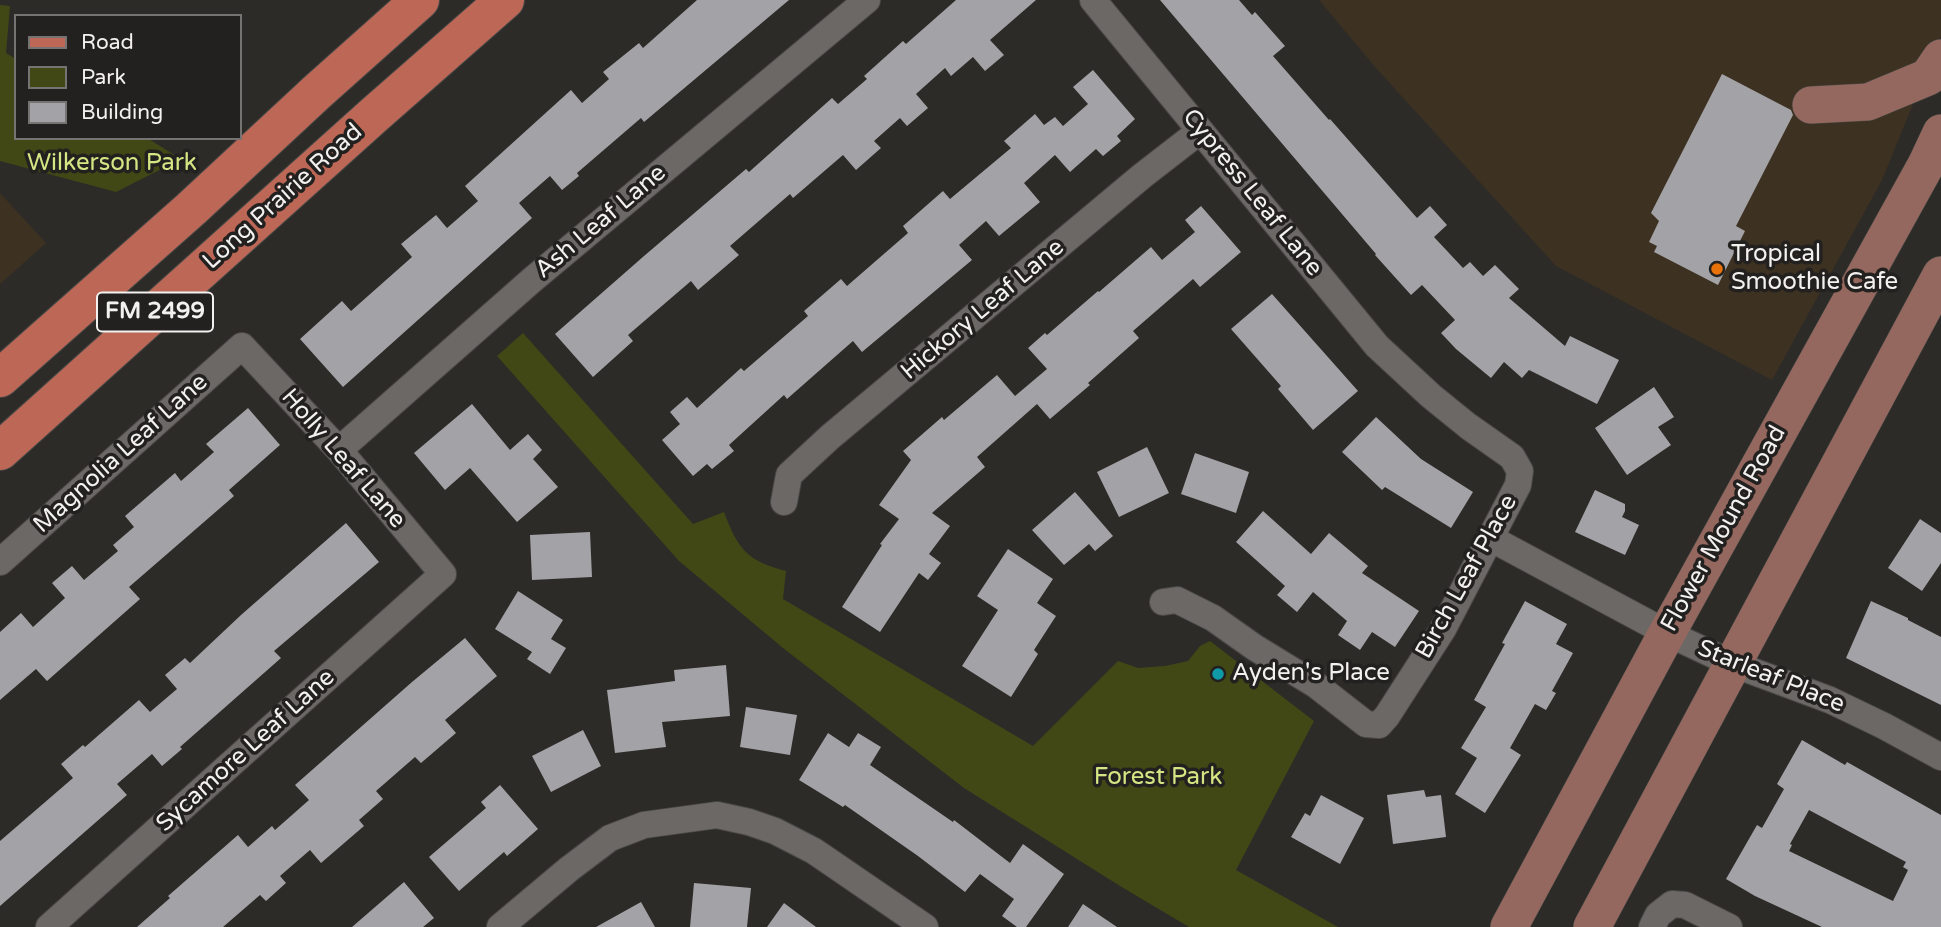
<!DOCTYPE html>
<html>
<head>
<meta charset="utf-8">
<style>
  body { margin:0 }
  #map { position:relative; width:1941px; height:927px; overflow:hidden; background:#2d2b28; font-family:"Varela Round",sans-serif }
  canvas { display:block }
  .legend { position:absolute; left:14px; top:14px; width:228px; height:126px; box-sizing:border-box; background:#23211f; border:2px solid #767473; margin:0; padding:9px 12px; list-style:none; font-size:21px; color:#f3f1f0 }
  .legend li { display:flex; align-items:center; gap:14px; height:35px }
  .legend b { width:35px; border:2px solid #767473 }
</style>
</head>
<body>
<div id="map">
<canvas width="1941" height="927"></canvas>
<ul class="legend">
<li><b style="height:9px;background:#bd6857"></b>Road</li>
<li><b style="height:19px;background:#414815"></b>Park</li>
<li><b style="height:19px;background:#a3a2a6"></b>Building</li>
</ul>
</div>
<script>
const ctx = document.querySelector('canvas').getContext('2d');
ctx.lineJoin = 'round';
function fill(path, color) { ctx.fillStyle = color; ctx.fill(path, 'evenodd'); }
function trace(path, color, width, dash) { ctx.strokeStyle = color; ctx.lineWidth = width; ctx.lineCap = dash ? 'butt' : 'round'; ctx.setLineDash(dash || []); ctx.stroke(path); }
function drawText(font, color, halo, rows, align = 'center') {
  ctx.font = font + ' "Varela Round",sans-serif'; ctx.lineWidth = 7; ctx.setLineDash([]); ctx.textBaseline = 'middle'; ctx.strokeStyle = halo; ctx.fillStyle = color; for (const [text, x, y, turn = 0] of rows) {
    ctx.save(); ctx.translate(x, y); ctx.rotate((+turn || 0) * Math.PI / 180); ctx.textAlign = isNaN(turn) ? turn : align; if (halo) ctx.strokeText(text, 0, 0); ctx.fillText(text, 0, 0); ctx.restore();
  }
}
fill(new Path2D(`
  M1319 0H1941V36L1882 180 1772 380 1556 266 1376 68Z
  M0 193 46 243 0 284Z`), '#3d3122');
fill(new Path2D(`
  M0 5 10 6 6 53 16 59V138H147L181 159 116 192 0 161Z
  M523 333 693 524 724 512C738 549 747 561 786 571L783 599 1033 746 1118 661 1138 668 1165 666 1188 661 1200 646 1210 641 1314 721 1236 870 1338 927H1189L1120 886 964 788 783 648 679 561 497 356Z`), '#414815');
fill(new Path2D(`
  M697 0H789L644 122 641 118 577 173 579 176 562 190 550 176 519 203 532 218 343 387 300 339 342 301 351 311 412 257 401 244 436 215 447 228 478 201 465 186 571 90 582 103 609 79 603 72 639 43 643 48Z
  M956 0H1036L990 40 1004 55 985 71 973 57 951 76 945 68 916 94 928 108 907 126 900 118 874 141 881 148 856 170 843 155 793 198 790 194 730 246 739 255 698 290 691 281 628 335 633 341 593 377 555 334 644 256 746 169 749 172 832 98 838 104 867 79 864 76 903 41 906 44Z
  M1160 0H1239L1252 15 1255 12 1285 46 1273 56 1329 120 1330 119 1417 218 1430 206 1447 225 1434 237 1463 268 1470 262 1483 276 1495 265 1519 289 1509 298 1565 346 1570 336 1619 360 1597 404 1529 370 1522 378 1504 362 1491 378 1456 349 1441 333 1455 320 1422 285 1411 295 1375 255 1376 254Z
  M1093 70 1135 119 1117 136 1121 141 1103 156 1096 149 1070 172 1055 155 1024 183 1040 202 999 236 986 221 959 245 972 260 862 352 853 341 787 399 784 395 729 445 734 451 712 469 707 464 693 476 662 440 680 424 670 412 687 397 697 408 741 368 744 371 808 316 804 311 841 279 847 286 908 233 903 226 943 191 950 199 1011 148 1004 141 1035 114 1044 125 1055 117 1063 126 1088 104 1073 87Z
  M1722 74 1791 110 1793 115 1736 226 1745 231 1718 285 1654 252 1657 246 1649 242 1659 221 1651 213Z
  M1201 206 1241 252 1200 287 1193 279 1133 331 1139 338 1088 383 1090 385 1050 419 1037 404 977 457 985 467 932 513 950 526 929 554 941 563 928 580 919 573 880 632 842 607 882 545 880 544 899 519 879 505 911 460 903 451 942 417 944 420 997 375 1015 396 1047 369 1028 348 1045 333 1047 335 1098 291 1099 292 1151 247 1162 260 1195 232 1185 220Z
  M1272 294 1358 391 1313 430 1278 389 1281 386 1231 329Z
  M1654 387 1674 417 1658 427 1671 445 1627 475 1595 428Z
  M472 404 510 450 528 434 542 450 533 459 558 487 517 522 470 468 445 490 414 453Z
  M248 408 280 445 229 490 234 496 129 587 140 599 47 681 36 669 0 700V632L21 613 33 627 65 598 52 583 72 566 84 580 118 551 113 545 134 527 125 516 175 473 181 481 214 452 206 444Z
  M1376 417 1421 459 1473 492 1451 528 1385 487 1382 490 1342 452Z
  M1147 447 1169 493 1119 517 1097 472Z
  M1195 453 1249 472 1236 513 1181 494Z
  M1595 490 1625 504V511L1622 517 1639 525 1625 555 1575 532Z
  M1075 492 1113 536 1095 551 1089 544 1064 565 1032 530Z
  M1263 511 1311 554 1329 533 1368 566 1362 573 1419 611 1395 647 1372 632 1360 650 1338 635 1347 621 1313 592 1297 612 1277 595 1285 586 1236 542Z
  M1920 519 1941 533V563L1922 591 1888 568Z
  M346 523 379 562 274 651 281 658 180 747 182 749 162 766 152 754 117 784 127 795 0 906V841L73 778 61 764 83 745 85 747 139 700 150 712 177 689 165 675 185 658 190 663 241 615Z
  M590 532 592 577 532 580 530 535Z
  M1008 549 1053 579 1037 603 1056 616 1034 650 1038 654 1011 697 962 666 998 610 977 596Z
  M518 591 563 620 551 639 566 648 550 674 527 659 532 652 495 629Z
  M1525 601 1567 624 1556 644 1573 653 1552 691 1556 693 1546 710 1535 704 1510 748 1521 755 1485 813 1455 794 1477 758 1461 748 1486 707 1474 700 1505 644 1502 643Z
  M1871 601 1908 618V620L1941 637V705L1846 658Z
  M465 638 497 676 445 720 456 733 421 763 415 757 376 791 383 799 359 820 364 826 321 863 310 850 280 876 286 883 266 901 260 895 223 927H137L170 898 168 896 238 835 248 847 272 826 275 830 309 800 295 785 412 682Z
  M726 665 730 716 662 722 666 747 615 753 607 690 675 681 674 670Z
  M746 707 797 715 790 755 740 747Z
  M583 730 601 766 551 792 532 756Z
  M828 733 849 747 858 733 881 747 870 765 953 822 954 820 1010 863 1023 844 1064 874 1026 927H1017L1002 916 1014 899 980 874 965 892 918 856 845 805 843 807 799 780Z
  M1802 740 1845 765 1847 762 1941 815V927H1822L1755 896 1726 879 1757 825 1762 828 1784 789 1777 784ZM1809 810 1906 862 1903 867 1908 870 1893 901 1789 851 1792 845 1790 844Z
  M500 785 538 829 507 856 504 852 459 891 429 857 486 808 481 802Z
  M1424 790 1426 797 1441 795 1446 837 1393 844 1387 795Z
  M1321 795 1364 818 1340 864 1291 837 1305 813 1310 816Z
  M404 882 434 918 423 927H352Z
  M694 883 751 888 747 927H690Z
  M641 902 655 927H596Z
  M784 903 816 927H767Z
  M1083 904 1117 927H1068Z`), '#a3a2a6');
const street = new Path2D(`
  M1093 0 1377 346 1431 396 1468 426 1512 457 1520 471 1518 485 1443 629 1387 716 1379 725 1366 724 1316 685 1254 647 1213 618 1177 600 1163 602
  M339 450 532 280 867 0
  M784 502 789 475 830 437 1142 176 1200 131
  M1490 538 1667 633 1733 664 1830 700 1884 726 1941 757
  M0 562 242 346 339 450 443 574 49 927
  M500 927 569 869 610 838 644 825 717 815 749 822 775 831 814 851 925 927
  M1652 927 1658 915 1672 904 1685 905 1729 927`);
const secondary = new Path2D(`
  M1811 105 1868 102 1928 77 1941 58
  M1509 927 1667 633 1926 165 1941 133
  M1592 927 1941 275`);
const primary = new Path2D(`
  M0 378 191 209 318 91 420 0
  M0 451 374 115 505 0`);
trace(street, '#4a4947', 28);
trace(secondary, '#4a4947', 38);
trace(primary, '#4a4947', 40);
trace(street, '#6b6865', 26);
trace(secondary, '#94685e', 37);
trace(primary, '#bd6857', 38);
for (const [x, y, r, color] of [
  [1717,269,7,"#e8710a"],
  [1218,674,7,"#0f9aa8"]
]) { const dot = new Path2D(); dot.arc(x, y, r, 0, 2 * Math.PI); ctx.fillStyle = color; ctx.fill(dot); trace(dot, '#23211f', 2.5); }
for (const [x, y, w] of [
  [155,312,116]
]) { const box = new Path2D(); box.roundRect(x - w / 2, y - 19.5, w, 39, 5); ctx.fillStyle = '#23211f'; ctx.fill(box); trace(box, '#f3f1f0', 2); }
drawText('bold 23px', '#f3f1f0', null, [
  ["FM 2499",155,312]
]);
drawText('24px', '#d4e583', '#23211f', [
  ["Wilkerson Park",112,164],
  ["Forest Park",1158,778]
]);
drawText('24px', '#f3f1f0', '#23211f', [
  ["Cypress Leaf Lane",1252,193,51],
  ["Long Prairie Road",283,197,-42],
  ["Ash Leaf Lane",601,222,-40],
  ["Hickory Leaf Lane",983,310,-40],
  ["Magnolia Leaf Lane",121,454,-42],
  ["Holly Leaf Lane",343,459,49],
  ["Flower Mound Road",1724,529,-61],
  ["Birch Leaf Place",1467,577,-61],
  ["Starleaf Place",1771,677,22],
  ["Sycamore Leaf Lane",246,751,-42]
]);
drawText('24px', '#f3f1f0', '#23211f', [
  ["Tropical",1731,255],
  ["Smoothie Cafe",1731,283],
  ["Ayden's Place",1232,674]
], 'left');
</script>
</body>
</html>
